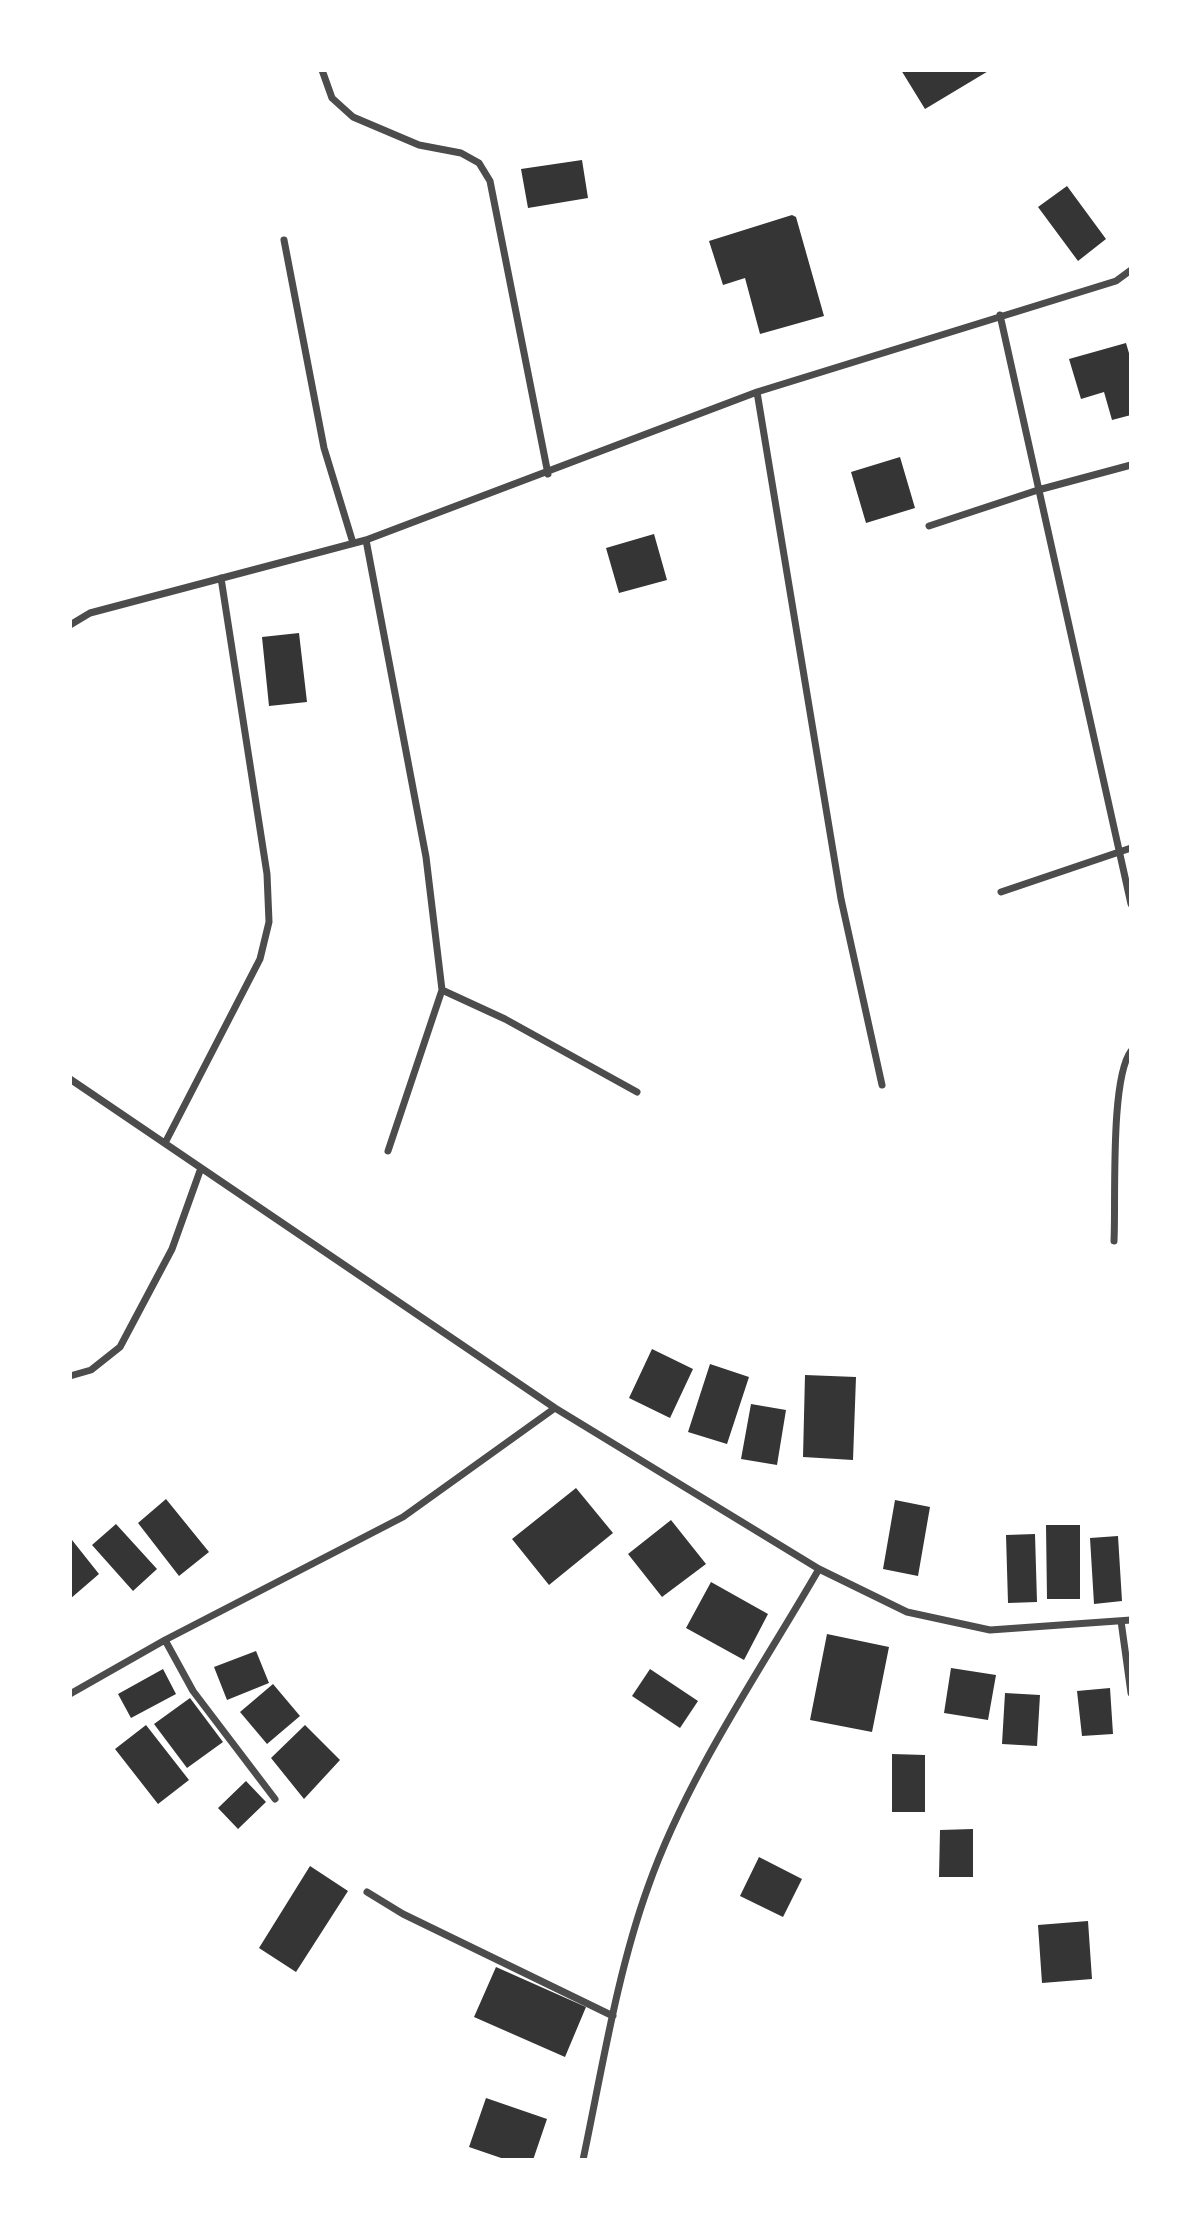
<!DOCTYPE html>
<html>
<head>
<meta charset="utf-8">
<style>
  body { margin:0 }
  #map { position:relative; width:1201px; height:2230px; overflow:hidden; background:#fff; font-family:"Sofia Sans Condensed",sans-serif }
  canvas { display:block }
  .frame { position:absolute; inset:0; border:72px solid #fff; pointer-events:none }
</style>
</head>
<body>
<div id="map">
<canvas width="1201" height="2230"></canvas>
<div class="frame"></div>
</div>
<script>
const ctx = document.querySelector('canvas').getContext('2d');
ctx.lineJoin = 'round';
function fill(path, color) { ctx.fillStyle = color; ctx.fill(path, 'evenodd'); }
function trace(path, color, width, dash) { ctx.strokeStyle = color; ctx.lineWidth = width; ctx.lineCap = dash ? 'butt' : 'round'; ctx.setLineDash(dash || []); ctx.stroke(path); }
fill(new Path2D(`
  M901 70H990L925 109Z
  M582 160 588 198 528 208 521 169Z
  M1067 186 1106 239 1078 261 1038 207Z
  M792 215 796 217 824 316 760 334 745 278 723 285 709 241Z
  M1126 343 1131 360V415L1112 420 1104 392 1081 399 1069 359Z
  M900 457 915 508 866 523 851 472Z
  M654 534 667 580 619 593 606 548Z
  M299 633 307 702 269 706 262 637Z
  M652 1349 693 1369 670 1418 629 1398Z
  M710 1364 749 1377 727 1444 688 1432Z
  M805 1375 856 1377 853 1460 803 1457Z
  M751 1404 786 1410 777 1465 741 1459Z
  M576 1488 613 1533 549 1585 512 1539Z
  M166 1499 209 1552 179 1576 138 1523Z
  M895 1500 930 1507 918 1576 883 1569Z
  M671 1520 706 1564 662 1597 628 1554Z
  M116 1524 157 1569 133 1591 92 1545Z
  M1046 1525H1080V1599H1047Z
  M1035 1534 1037 1602 1008 1603 1006 1535Z
  M1118 1536 1122 1601 1094 1604 1090 1538Z
  M72 1540 99 1574 70 1599V1542Z
  M711 1582 768 1614 744 1660 686 1628Z
  M827 1634 889 1647 872 1732 810 1720Z
  M256 1651 269 1683 227 1700 214 1667Z
  M951 1668 996 1675 988 1720 944 1713Z
  M163 1669 176 1694 131 1718 118 1694Z
  M650 1669 698 1701 680 1728 632 1696Z
  M273 1684 300 1716 267 1744 240 1712Z
  M1110 1688 1113 1734 1082 1736 1077 1691Z
  M1005 1693 1040 1695 1037 1746 1002 1744Z
  M190 1698 223 1742 187 1768 154 1724Z
  M146 1725 189 1780 158 1804 115 1749Z
  M305 1725 340 1760 304 1799 271 1758Z
  M892 1754 925 1755V1812H892Z
  M246 1781 266 1802 238 1829 218 1808Z
  M973 1829V1877H939L940 1830Z
  M759 1857 802 1879 783 1917 740 1896Z
  M310 1866 348 1891 296 1972 259 1948Z
  M1088 1921 1092 1979 1042 1983 1038 1925Z
  M496 1967 586 2007 565 2057 474 2017Z
  M486 2098 547 2119 533 2160H507L469 2147Z`), '#353535');
trace(new Path2D(`
  M322 70 332 98 353 117 419 145 461 153 479 163 490 181 548 474
  M284 240 324 448 353 543
  M1000 315 1131 904
  M757 392 841 899 882 1085
  M929 526 1038 490 1131 465
  M366 540 426 857 442 990 505 1019 637 1092
  M70 625 90 613 366 540 757 392 1116 281 1131 270
  M1001 892 1131 848
  M70 1079 555 1408 819 1569 907 1612 990 1630 1131 1620
  M165 1143 260 959 269 922 267 874 221 578
  M388 1151 442 990
  M1114 1241C1116 1201 1110 1079 1131 1051
  M70 1376 91 1370 120 1347 172 1249 201 1168
  M1121 1621 1131 1693
  M165 1640 193 1691 275 1799
  M70 1694 165 1640 403 1517 555 1408
  M367 1892 403 1914 613 2016
  M583 2160C602 2070 617 1973 648 1887 687 1776 760 1671 819 1569`), '#4c4c4c', 7);
</script>
</body>
</html>
